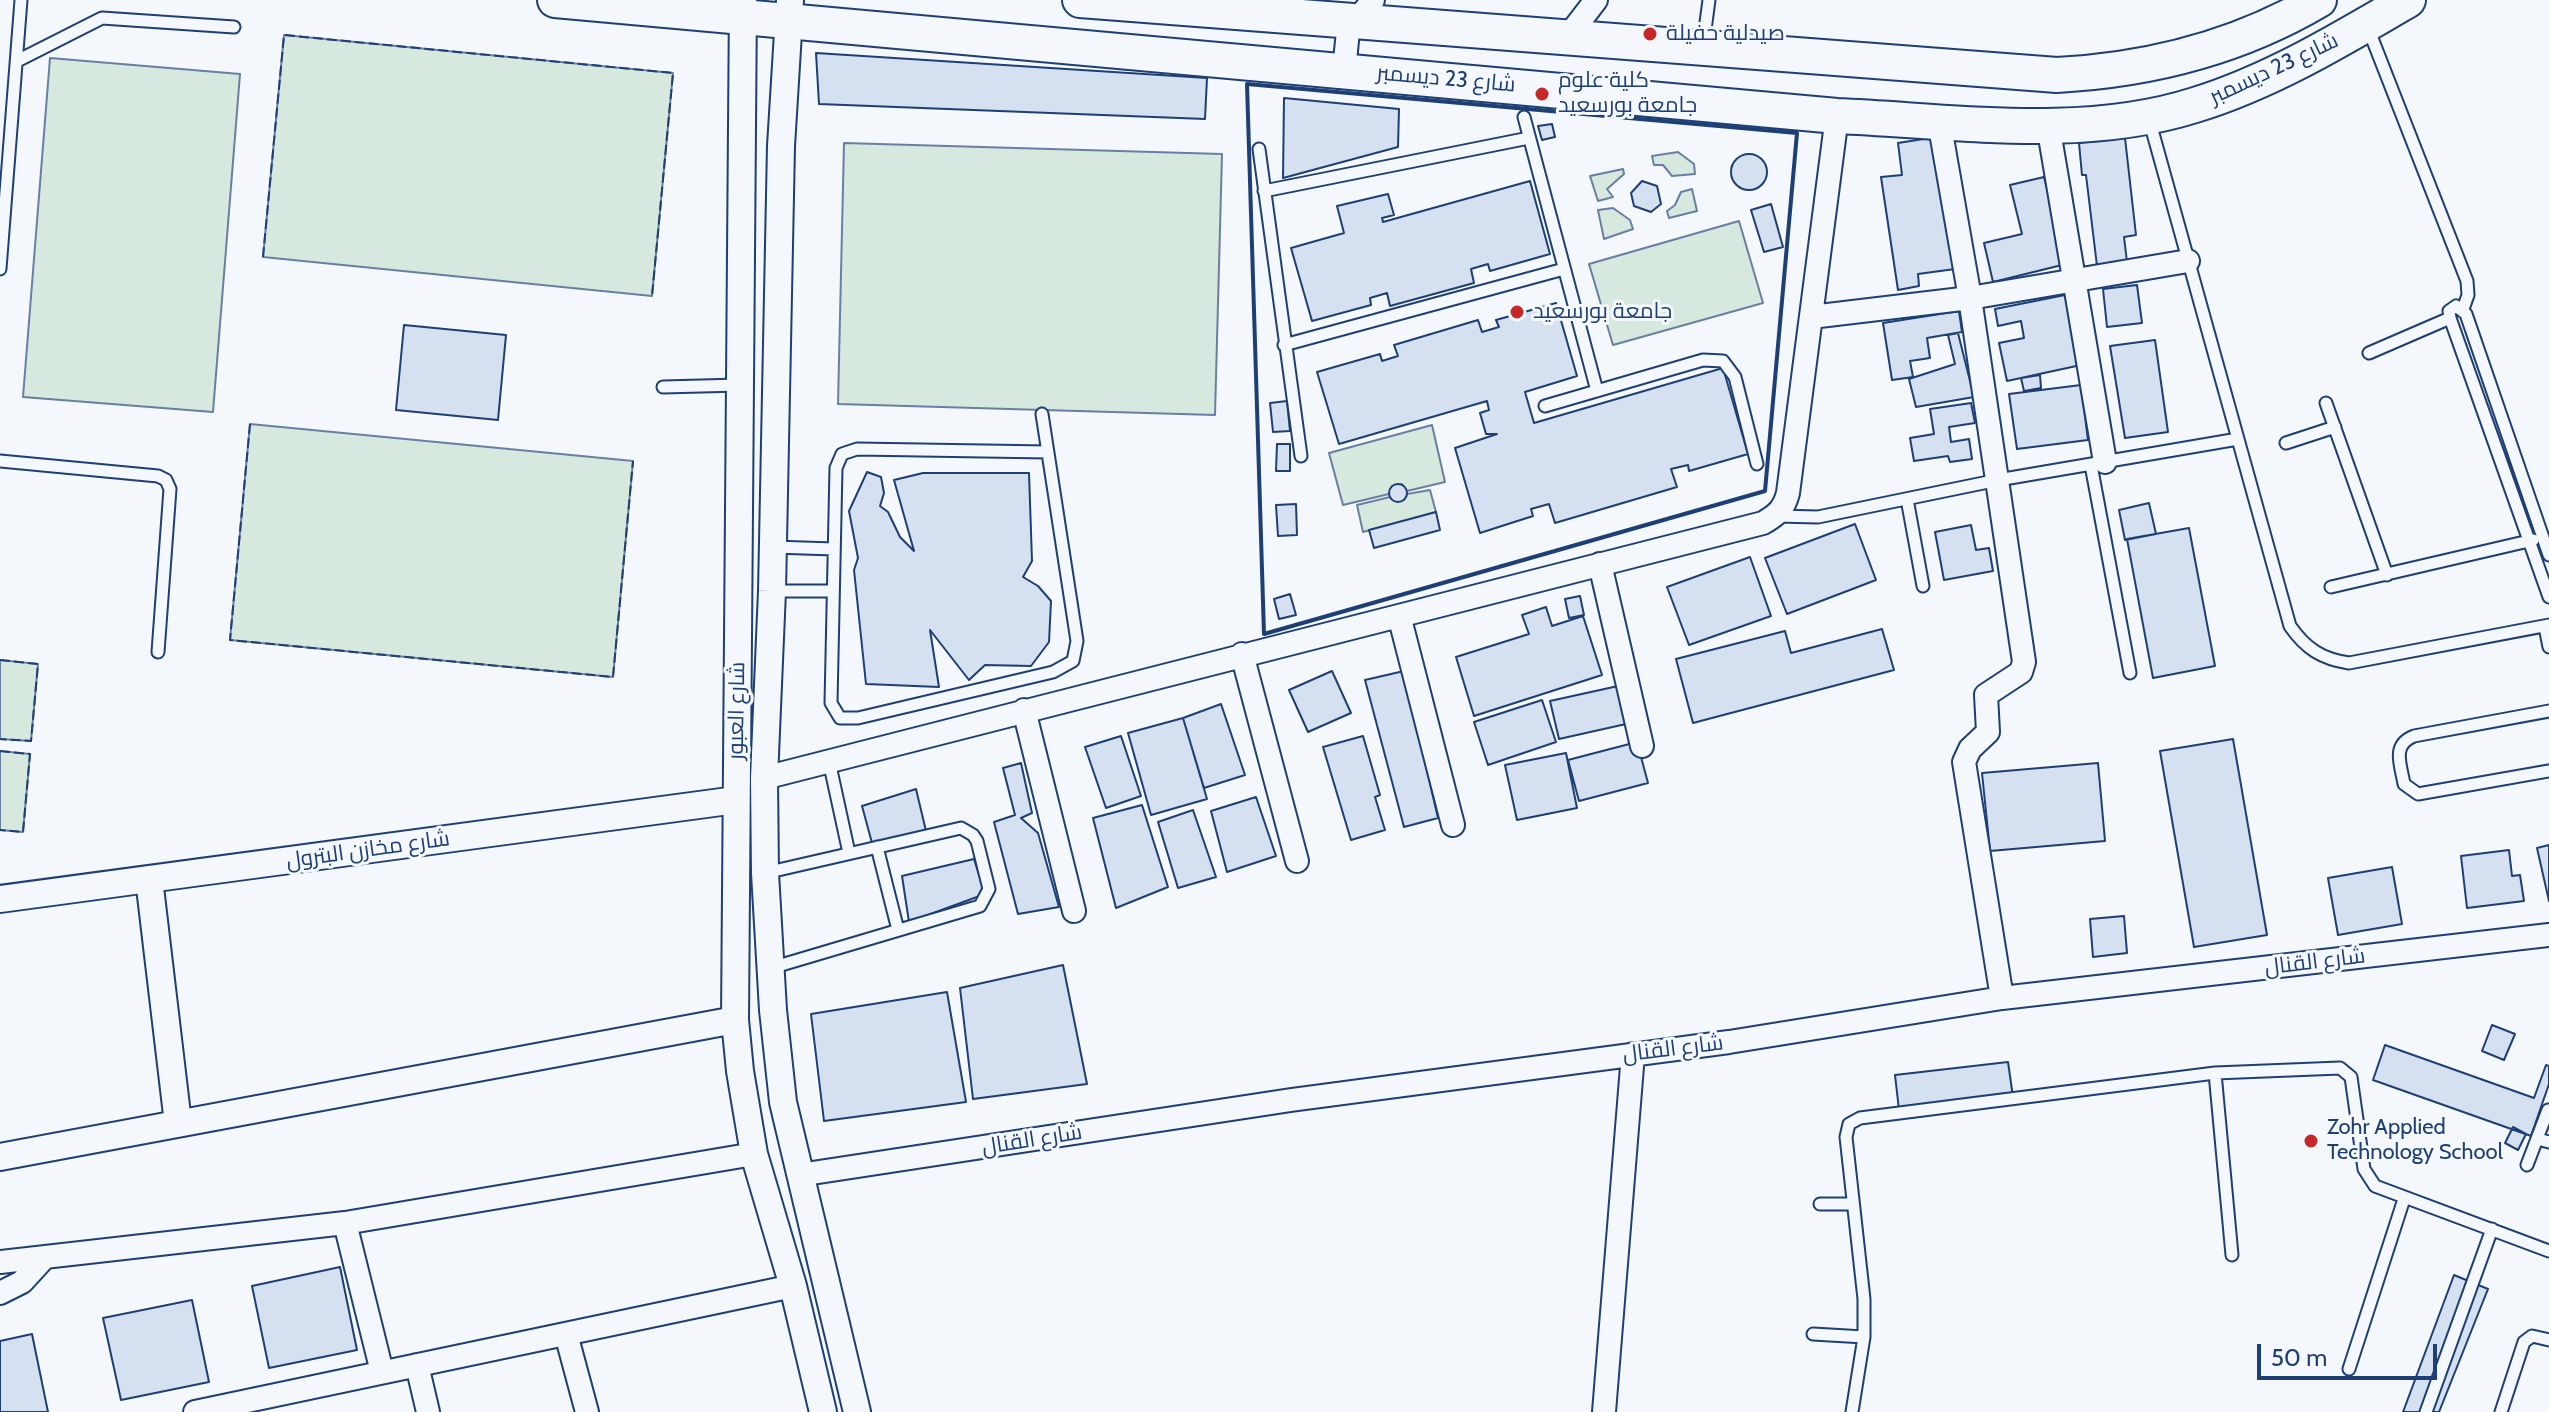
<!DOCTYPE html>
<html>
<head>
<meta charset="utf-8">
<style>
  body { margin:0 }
  #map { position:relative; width:2549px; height:1412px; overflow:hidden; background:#f4f7fb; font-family:Cabin,sans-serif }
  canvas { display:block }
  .scale { position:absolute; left:2257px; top:1344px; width:180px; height:36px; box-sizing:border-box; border:4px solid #1d3f73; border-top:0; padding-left:10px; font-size:24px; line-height:28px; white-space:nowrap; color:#1d3f73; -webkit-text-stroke:6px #f4f7fb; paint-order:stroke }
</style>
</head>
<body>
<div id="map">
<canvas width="2549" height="1412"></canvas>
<div class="scale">50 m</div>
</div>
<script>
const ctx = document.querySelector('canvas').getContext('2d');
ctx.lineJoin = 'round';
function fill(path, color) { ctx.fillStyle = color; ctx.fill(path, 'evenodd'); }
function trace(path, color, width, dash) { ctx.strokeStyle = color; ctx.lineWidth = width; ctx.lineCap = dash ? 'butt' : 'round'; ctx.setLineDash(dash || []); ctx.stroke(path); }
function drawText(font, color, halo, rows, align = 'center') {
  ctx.font = font + ' Cabin,Cairo,sans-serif'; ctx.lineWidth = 6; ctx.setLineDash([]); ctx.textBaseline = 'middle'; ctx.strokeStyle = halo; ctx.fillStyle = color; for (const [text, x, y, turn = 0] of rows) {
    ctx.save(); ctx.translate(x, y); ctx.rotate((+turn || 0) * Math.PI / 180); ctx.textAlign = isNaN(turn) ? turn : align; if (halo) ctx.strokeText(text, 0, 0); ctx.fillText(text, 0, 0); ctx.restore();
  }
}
const green = new Path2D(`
  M284 35 673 73 652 296 263 257Z
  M50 58 240 74 213 412 23 397Z
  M844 143 1222 154 1215 415 838 404Z
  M1678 152 1694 164 1695 174 1672 176 1663 165H1654L1652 156Z
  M1623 169 1624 174 1607 189 1613 197 1598 201 1590 176Z
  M1692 189 1697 211 1669 218 1667 211 1675 205 1681 192Z
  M1613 208 1630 220 1633 229 1604 239 1598 210Z
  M1739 221 1763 303 1613 345 1589 264Z
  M250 424 633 461 613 677 230 640Z
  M1432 425 1445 482 1407 491 1402 484 1392 486 1389 494 1343 505 1329 453Z
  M1430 490 1436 512 1363 532 1357 505 1390 497 1395 501 1404 500 1407 494Z
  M0 660 38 664 31 741 0 739Z
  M0 751 30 754 23 832 0 830Z`);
fill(green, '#d7e8df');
trace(green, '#687fa3', 2);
const building = new Path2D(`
  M816 53 1207 78 1205 119 819 104Z
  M1284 98 1399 109 1398 147 1283 178Z
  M1552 124 1555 137 1542 140 1538 126Z
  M1936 137 1955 269 1918 274 1919 286 1898 290 1881 177 1902 175 1898 143Z
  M2125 138 2136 235 2124 237 2127 262 2097 266 2086 175H2082L2079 143Z
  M1731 172a18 18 0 1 1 36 0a18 18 0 1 1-36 0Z
  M2044 177 2066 264 1993 282 1984 243 2022 234 2010 185Z
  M1530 181 1550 254 1490 271 1488 264 1471 269 1474 283 1390 306 1387 293 1370 298 1371 305 1312 321 1291 248 1344 233 1337 206 1388 194 1394 215 1382 218 1383 222Z
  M1642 181 1657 186 1661 204 1651 212 1634 206 1631 193Z
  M1771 204 1783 247 1764 252 1751 210Z
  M2137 285 2142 323 2107 327 2103 289Z
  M2065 295 2081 365 2007 381 1999 343 2024 338 2021 321 1998 326 1995 309Z
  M1556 303 1577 376 1525 392 1534 423 1723 368 1748 454 1689 471 1688 465 1671 469 1677 487 1555 523 1549 504 1531 509 1533 516 1480 533 1455 448 1497 434H1486L1480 413 1489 410 1487 401 1339 444 1317 372 1380 354 1382 361 1398 356 1394 345 1478 320 1482 332 1499 327 1496 320Z
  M1959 311 1962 332 1927 338 1930 358 1910 361 1913 377 1892 380 1883 323Z
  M404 325 506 335 498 420 396 410Z
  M1958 333 1974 397 1916 407 1909 379 1955 364 1948 335Z
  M2155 340 2168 432 2125 438 2110 346Z
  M2040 375 2041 388 2024 391 2021 378Z
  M2081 385 2088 440 2017 449 2009 394Z
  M1287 401 1290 431 1273 432 1270 403Z
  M1971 403 1975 423 1949 427 1951 442 1969 439 1972 459 1950 462 1948 456 1914 461 1910 438 1934 434 1930 409Z
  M1277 444H1290V471H1276Z
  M867 472 881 477 884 493 880 506 888 512 900 537 914 551 894 480 923 473H1029L1032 561 1023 577 1038 586 1051 601 1049 642 1031 666 985 665 969 680 930 630 939 687 866 684 854 570 858 558 849 511Z
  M1389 493a9 9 0 1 1 18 0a9 9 0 1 1-18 0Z
  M2149 503 2156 534 2125 540 2119 510Z
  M1296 504 1297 535 1278 536 1276 505Z
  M1436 512 1440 530 1374 548 1369 530Z
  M1855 524 1876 580 1787 614 1765 558Z
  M1971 525 1976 550 1989 548 1993 571 1944 580 1935 532Z
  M2189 528 2215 666 2153 678 2127 539Z
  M1750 557 1771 616 1689 645 1667 587Z
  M1290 594 1296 615 1279 619 1274 599Z
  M1580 596 1584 615 1569 618 1565 599Z
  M1546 607 1552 626 1583 616 1602 675 1474 716 1456 657 1529 634 1522 615Z
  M1882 629 1894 670 1693 723 1676 659 1785 631 1791 653Z
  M1332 671 1351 713 1308 732 1289 690Z
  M1404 671 1438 818 1404 827 1365 680Z
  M1618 686 1626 724 1559 739 1550 701Z
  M1542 700 1556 742 1488 765 1474 722Z
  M1221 704 1245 775 1204 788 1183 718Z
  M1183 718 1207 799 1151 815 1128 733Z
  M1121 736 1141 796 1106 808 1085 747Z
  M1363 736 1380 795 1375 797 1385 830 1351 840 1323 747Z
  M2233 739 2267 935 2194 947 2160 751Z
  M1637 742 1648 783 1579 801 1568 760Z
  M1566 753 1577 808 1517 820 1505 765Z
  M1021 763 1032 813 1021 818 1038 833 1059 907 1018 914 994 822 1015 815 1003 768Z
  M2098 763 2105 841 1990 851 1982 773Z
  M916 789 926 831 872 843 862 806Z
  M1256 797 1276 856 1227 872 1211 811Z
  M1142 805 1168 887 1116 908 1093 818Z
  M1193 810 1216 877 1178 888 1158 822Z
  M2549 845V901L2537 848Z
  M2509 850 2512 876 2520 875 2524 901 2467 908 2461 856Z
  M974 859 985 894 909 922 902 876Z
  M2392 867 2402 924 2338 935 2328 878Z
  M2124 916 2127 953 2093 957 2090 919Z
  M1063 965 1087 1084 973 1099 960 988Z
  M947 992 966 1102 824 1121 811 1014Z
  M2492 1025 2515 1034 2504 1060 2482 1051Z
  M2385 1045 2534 1098 2546 1065 2549 1066V1084L2531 1136 2373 1080Z
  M2008 1062 2013 1097 1899 1110 1895 1075Z
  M2513 1127 2526 1134 2518 1150 2505 1143Z
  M340 1267 357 1350 269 1368 252 1286Z
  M2454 1275 2488 1289 2439 1412H2403Z
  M192 1300 209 1382 121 1400 103 1318Z
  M32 1334 48 1412H0V1341Z`);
fill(building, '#d5e0f0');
trace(building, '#1d3f73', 2);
const service = new Path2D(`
  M2368 28 2467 281 2468 295 2463 309
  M1703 45 1709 0
  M17 61 102 18 234 27
  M1524 117 1597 391
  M2149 119 2290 626C2306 649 2322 659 2349 663L2549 625
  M1259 149 1301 456
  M1264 191 1529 138
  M0 269 21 0
  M1284 345 1564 269
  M2369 353 2450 318
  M663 387 740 385
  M2326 403 2387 575
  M1545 406 1703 360 1723 361 1735 377 1757 464
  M1042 414 1077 641 1073 661 1053 672 858 718H840L831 703 836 468 842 454 857 449 1048 452
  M2286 443 2335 427
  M0 461 158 476 166 480 170 489 158 652
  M2091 465 2130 673
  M1907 499 1923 586
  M1776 516 1818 517 1998 480 2238 439
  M773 547 834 549
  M2549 555 2466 314 2456 306 2449 311 2450 318 2549 597
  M2331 587 2533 540
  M773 591H832
  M2545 627 2549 647
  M2549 711 2414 736C2391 745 2401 765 2404 784L2418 794 2549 771
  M829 761 849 853
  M877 847 898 930
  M765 873 961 828 973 835 977 841 989 889 980 906 771 968
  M2215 1073 2232 1255
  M2537 1139 2549 1142
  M2527 1165 2548 1110
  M1820 1204H1853
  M1813 1334 1864 1337
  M2349 1369 2404 1199
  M1852 1412 1864 1337V1299L1846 1137 1849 1124 1860 1118 2215 1073 2340 1068 2351 1077 2364 1169 2375 1186 2549 1251
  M2426 1412 2492 1229
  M2501 1412 2524 1342 2532 1336 2549 1340`);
const minor = new Path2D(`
  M1566 39 1596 0
  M1344 71 1348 31 1373 0
  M1939 121 1970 298 2024 662 2021 672 1986 695 1988 732 1970 749 1964 762 2002 998
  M2048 125 2105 462
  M1811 317 1970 298 2188 261
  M1600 564 1642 746
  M1400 619 1453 825
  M1242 654 1297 861
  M1024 710 1074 911
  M764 778 1763 523C1777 515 1784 509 1788 493L1837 116
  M799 1175 1291 1100 1729 1042 2002 998 2549 935
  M345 1223 382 1372
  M0 1262 345 1223 754 1154
  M0 1293 22 1282 44 1258
  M566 1334 587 1412
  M417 1365 428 1412
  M195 1412 793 1286
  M1604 1412 1633 1054`);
const tertiary = new Path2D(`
  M743 0 735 1020 740 1071 754 1154 793 1286 823 1412
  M790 0 781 146 772 591 764 778 765 873 773 1010 783 1102 857 1412
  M149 879 178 1123
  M0 899 736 800
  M0 1157 735 1020`);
const primary = new Path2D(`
  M555 0 1837 116C1954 121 2082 141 2195 105 2270 82 2340 40 2408 0
  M1080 0 2057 75C2151 70 2238 48 2319 0`);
trace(service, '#1d3f73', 15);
trace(minor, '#1d3f73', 26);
trace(tertiary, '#1d3f73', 30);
trace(primary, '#1d3f73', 38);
trace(service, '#f4f7fb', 11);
trace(minor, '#f4f7fb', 22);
trace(tertiary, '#f4f7fb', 26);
trace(primary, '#f4f7fb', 34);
trace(new Path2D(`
  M263 257 284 35 673 73 652 296
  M250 424 230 640 613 677 633 461
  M0 660 38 664 31 741 0 739
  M0 751 30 754 23 832 0 830`), '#1d3f73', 2, [10, 4]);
trace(new Path2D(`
  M1247 84 1797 133 1765 491 1264 634Z`), '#1d3f73', 4);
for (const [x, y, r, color] of [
  [1650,34,8,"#c62828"],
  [1542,94,8,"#c62828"],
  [1517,312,8,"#c62828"],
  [2311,1141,8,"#c62828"]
]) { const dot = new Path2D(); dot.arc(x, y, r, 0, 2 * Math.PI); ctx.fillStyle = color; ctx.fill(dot); trace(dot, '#f4f7fb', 3); }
drawText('22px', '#1d3f73', '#f4f7fb', [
  ["صيدلية حفيلة",1666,34],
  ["كلية علوم",1558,81],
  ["جامعة بورسعيد",1558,106],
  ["جامعة بورسعيد",1533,312],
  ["Zohr Applied",2327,1128],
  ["Technology School",2327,1153]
], 'left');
drawText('22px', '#1d3f73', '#f4f7fb', [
  ["شارع 23 ديسمبر",2274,69,-25],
  ["شارع 23 ديسمبر",1446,79,5],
  ["شارع العبور",737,711,-89],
  ["شارع مخازن البترول",368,850,-8],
  ["شارع القنال",2315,962,-7],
  ["شارع القنال",1673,1049,-7],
  ["شارع القنال",1032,1140,-9]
]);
</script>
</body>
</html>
